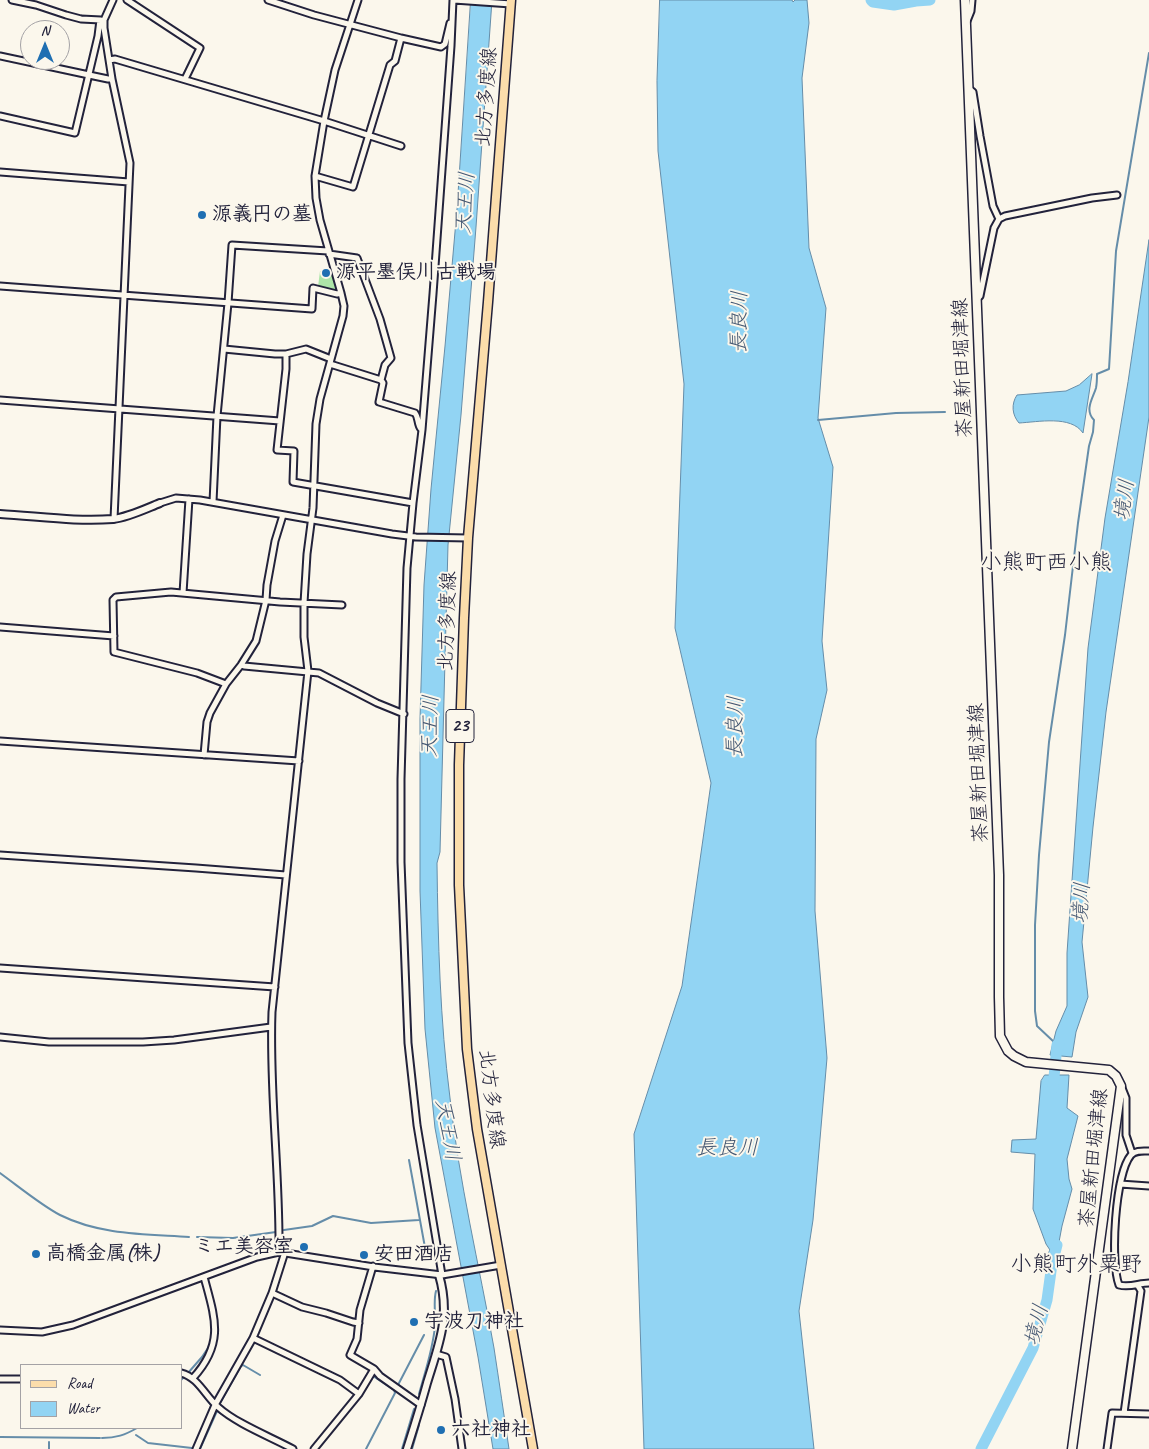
<!DOCTYPE html>
<html>
<head>
<meta charset="utf-8">
<style>
  body { margin:0 }
  #map { position:relative; width:1149px; height:1449px; overflow:hidden; background:#fbf7ec; font-family:Caveat,sans-serif }
  canvas { display:block }
  .legend { position:absolute; left:20px; top:1364px; width:162px; height:65px; box-sizing:border-box; background:#fbf7ec; border:1px solid #a4a2a5; margin:0; padding:6px 9px; list-style:none; font-size:15px; color:#22223b }
  .legend li { display:flex; align-items:center; gap:10px; height:25px }
  .legend b { width:25px; border:1px solid #a4a2a5 }
  .north { position:absolute; left:20px; top:20px; width:50px; height:50px; box-sizing:border-box; background:#fbf7ec; border:1px solid #a4a2a5; border-radius:50%; rotate:0deg; font-size:14px; font-weight:700; line-height:20px; text-align:center; color:#22223b }
  .north::after { content:''; display:block; margin:auto; width:18px; height:22px; background:#1f6fb2; clip-path:polygon(50% 0,100% 100%,50% 72%,0 100%) }
</style>
</head>
<body>
<div id="map">
<canvas width="1149" height="1449"></canvas>
<ul class="legend">
<li><b style="height:6px;background:#fbddab"></b>Road</li>
<li><b style="height:14px;background:#92d4f3"></b>Water</li>
</ul>
<div class="north">N</div>
</div>
<script>
const ctx = document.querySelector('canvas').getContext('2d');
ctx.lineJoin = 'round';
function fill(path, color) { ctx.fillStyle = color; ctx.fill(path, 'evenodd'); }
function trace(path, color, width, dash) { ctx.strokeStyle = color; ctx.lineWidth = width; ctx.lineCap = dash ? 'butt' : 'round'; ctx.setLineDash(dash || []); ctx.stroke(path); }
function drawText(font, color, halo, rows, align = 'center') {
  ctx.font = font + ' Caveat,"Klee One",sans-serif'; ctx.lineWidth = 4; ctx.setLineDash([]); ctx.textBaseline = 'middle'; ctx.strokeStyle = halo; ctx.fillStyle = color; for (const [text, x, y, turn = 0] of rows) {
    ctx.save(); ctx.translate(x, y); ctx.rotate((+turn || 0) * Math.PI / 180); ctx.textAlign = isNaN(turn) ? turn : align; if (halo) ctx.strokeText(text, 0, 0); ctx.fillText(text, 0, 0); ctx.restore();
  }
}
fill(new Path2D(`
  M320 271H331L337 291H334L318 287Z`), '#ade5a8');
const water = new Path2D(`
  M471 0H492L476 227 461 415 448 545 440 852 437 863C438 942 440 1020 450 1098 459 1182 479 1264 494 1348 499 1381 504 1415 509 1449H493L478 1357 435 1128 425 1029 420 891V719L424 585 431 489 445 346 457 209Z
  M660 0H792L793 2 795 0H807L809 23 802 78 809 248 826 308 818 418 833 467 822 641 827 690 816 739 815 911 827 1058 813 1220 799 1311 814 1449H644L634 1134 682 986 711 783 675 628 684 384 658 151 657 81Z
  M1149 240V417L1106 712 1093 827 1082 942 1088 997 1076 1032 1072 1057 1050 1055 1056 1031 1067 1006V953L1088 648 1105 518 1128 382Z
  M1092 374 1083 433C1071 415 1038 422 1019 423 1012 415 1011 404 1017 395L1066 391 1079 385Z
  M1045 1075H1069L1067 1108 1078 1116 1067 1159 1069 1179 1072 1189 1062 1226 1056 1258 1046 1257 1050 1250 1046 1244 1033 1209 1035 1154 1011 1152 1012 1140 1036 1139 1041 1081Z`);
fill(water, '#92d4f3');
trace(water, '#658da9', 1);
trace(new Path2D(`
  M818 420 896 413 945 412
  M1054 1042 1037 1026 1035 1011V925L1039 855 1049 742 1065 635 1078 523 1089 446 1093 432 1094 420C1084 410 1093 398 1096 388 1097 383 1097 379 1097 374L1109 369 1116 251 1149 53
  M409 1160 426 1253
  M0 1173C18 1186 41 1205 60 1215 100 1235 145 1234 189 1237
  M284 1230 312 1226 333 1216 371 1223 419 1220
  M197 1237 233 1238 276 1232
  M188 1373 202 1357 210 1345
  M181 1380 185 1376
  M195 1385 211 1405
  M398 1385 424 1335
  M419 1394C425 1372 433 1349 435 1326 436 1315 433 1302 436 1291
  M220 1403 241 1366 243 1365 260 1375
  M136 1435 148 1443 192 1448
  M0 1437 100 1438
  M102 1438C116 1438 125 1435 137 1428
  M49 1442V1449
  M273 1442 287 1449
  M200 1449 217 1411 233 1421
  M366 1449 395 1393 394 1390 373 1376
  M402 1449 414 1409
  M412 1449 419 1425`), '#658da9', 2);
trace(new Path2D(`
  M871 0 873 2 894 5 916 1 930 0
  M1053 1088 1057 1045 1059 1043
  M981 1449 1033 1348 1047 1300 1052 1264 1057 1245`), '#92d4f3', 11);
const minor = new Path2D(`
  M12 0 36 5 66 15 81 19 101 20
  M127 0 200 48 185 79
  M268 0 314 15 401 38 441 47 445 44 450 23
  M454 0 511 4
  M967 21 971 11 972 0
  M0 56 89 75 108 79H112L104 28V20L113 0
  M109 60 115 59 324 121 401 146
  M112 79 130 163 114 519
  M968 88 973 92 980 136 993 206 999 219
  M0 116 75 133 98 36 100 20
  M0 172 129 182
  M315 176 353 187 390 65 395 61 401 38
  M329 254 357 258 380 319 391 358 385 365 381 380
  M0 286 312 309 313 288 337 294 341 293
  M977 299 980 296 981 291 994 228 999 219 1005 216 1092 198 1117 195
  M224 349 275 354H286L306 349 331 359
  M286 354V369L277 450 294 451 293 482 413 503
  M330 364 381 380 383 383 379 402 415 413C419 418 417 424 421 429
  M0 400 280 421
  M213 502 217 416 228 303 232 245 328 251
  M160 503 176 498 200 500 392 534 416 537 468 538
  M183 593 189 499
  M0 627 114 636
  M241 665 244 666 319 673 377 703 404 714
  M226 684 197 673 114 652 113 600 116 597 171 592 280 602 342 605
  M0 741 299 761
  M204 755 207 722 210 713 226 684 241 665 256 641 266 600 267 585 275 541 283 515
  M0 855 196 868 286 875
  M0 968 275 987
  M0 1037 49 1042H143L174 1040 271 1027
  M1122 1088 1126 1098V1135L1132 1153
  M1149 1151C1142 1151 1136 1150 1131 1155 1115 1174 1110 1262 1119 1285 1130 1288 1139 1283 1149 1283
  M1120 1184 1149 1186
  M279 1252C280 1172 269 1092 272 1012L308 671 304 637V603L307 554 313 508 316 424 320 399 343 316 344 306 341 293 320 220 316 198 315 176 324 121 335 70 358 0
  M373 1266 360 1310 357 1339 350 1355 374 1369
  M442 1275 417 1125 408 1043 401 862V779L407 568 413 503 422 430 433 294 451 46 453 0
  M272 1293 302 1307 326 1313 353 1322 359 1323
  M0 1330 42 1332 73 1325 257 1257 279 1252 374 1267 442 1275 501 1265
  M253 1338 340 1380 359 1394
  M436 1354 446 1357 455 1399 462 1449
  M181 1373C198 1377 206 1397 218 1407 237 1424 271 1437 293 1449
  M193 1378C225 1343 215 1318 204 1277
  M0 1379H21
  M1124 1413 1141 1291 1138 1286
  M196 1449 215 1405 253 1338 272 1293 285 1252
  M314 1449 359 1394 374 1369 380 1376 421 1405
  M1107 1449 1112 1413 1149 1414`);
const tertiary = new Path2D(`
  M0 514C37 516 76 522 113 519 129 517 145 509 160 503
  M407 1449C414 1427 421 1405 427 1383 439 1344 451 1316 439 1275`);
const secondary = new Path2D(`
  M965 0 999 875V997L1000 1036 1008 1051 1014 1056 1026 1062 1109 1070 1116 1076 1121 1086 1072 1449`);
const primary = new Path2D(`
  M511 0 488 302 468 538 464 618 459 765V885L467 1049 477 1129 533 1449`);
trace(minor, '#22223b', 9);
trace(tertiary, '#22223b', 10);
trace(secondary, '#22223b', 11);
trace(primary, '#22223b', 11);
trace(minor, '#fbf7ec', 5);
trace(tertiary, '#fbf7ec', 6);
trace(secondary, '#fbf7ec', 8);
trace(primary, '#fbddab', 8);
for (const [x, y, r, color] of [
  [202,215,5,"#1f6fb2"],
  [326,273,5,"#1f6fb2"],
  [304,1247,5,"#1f6fb2"],
  [36,1254,5,"#1f6fb2"],
  [364,1255,5,"#1f6fb2"],
  [414,1322,5,"#1f6fb2"],
  [441,1430,5,"#1f6fb2"]
]) { const dot = new Path2D(); dot.arc(x, y, r, 0, 2 * Math.PI); ctx.fillStyle = color; ctx.fill(dot); trace(dot, '#fbf7ec', 2); }
for (const [x, y, w] of [
  [460,726,28]
]) { const box = new Path2D(); box.roundRect(x - w / 2, y - 16.5, w, 33, 4); ctx.fillStyle = '#fbf7ec'; ctx.fill(box); trace(box, '#22223b', 1); }
drawText('bold 19px', '#22223b', null, [
  ["23",460,726]
]);
drawText('20px', '#22223b', '#fbf7ec', [
  ["北方多度線",487,97,-86],
  ["茶屋新田堀津線",963,368,-92],
  ["北方多度線",448,621,-88],
  ["茶屋新田堀津線",979,773,-92],
  ["北方多度線",491,1099,83],
  ["茶屋新田堀津線",1094,1158,-84]
]);
drawText('bold 20px', '#22223b', '#fbf7ec', [
  ["源義円の墓",212,215],
  ["源平墨俣川古戦場",336,273],
  ["ミエ美容室",294,1247,"right"],
  ["高橋金属(株)",46,1254],
  ["安田酒店",374,1255],
  ["宇波刀神社",424,1322],
  ["六社神社",451,1430]
], 'left');
drawText('italic 21px', '#445772', '#fbf7ec', [
  ["天王川",466,203,-86],
  ["長良川",740,322,-89],
  ["境川",1125,500,-82],
  ["天王川",431,726,-88],
  ["長良川",736,727,-89],
  ["境川",1082,903,-86],
  ["天王川",447,1130,80],
  ["長良川",727,1148],
  ["境川",1037,1325,-75]
]);
drawText('22px', '#22223b', '#fbf7ec', [
  ["小熊町西小熊",1046,563],
  ["小熊町外粟野",1076,1265]
]);
</script>
</body>
</html>
